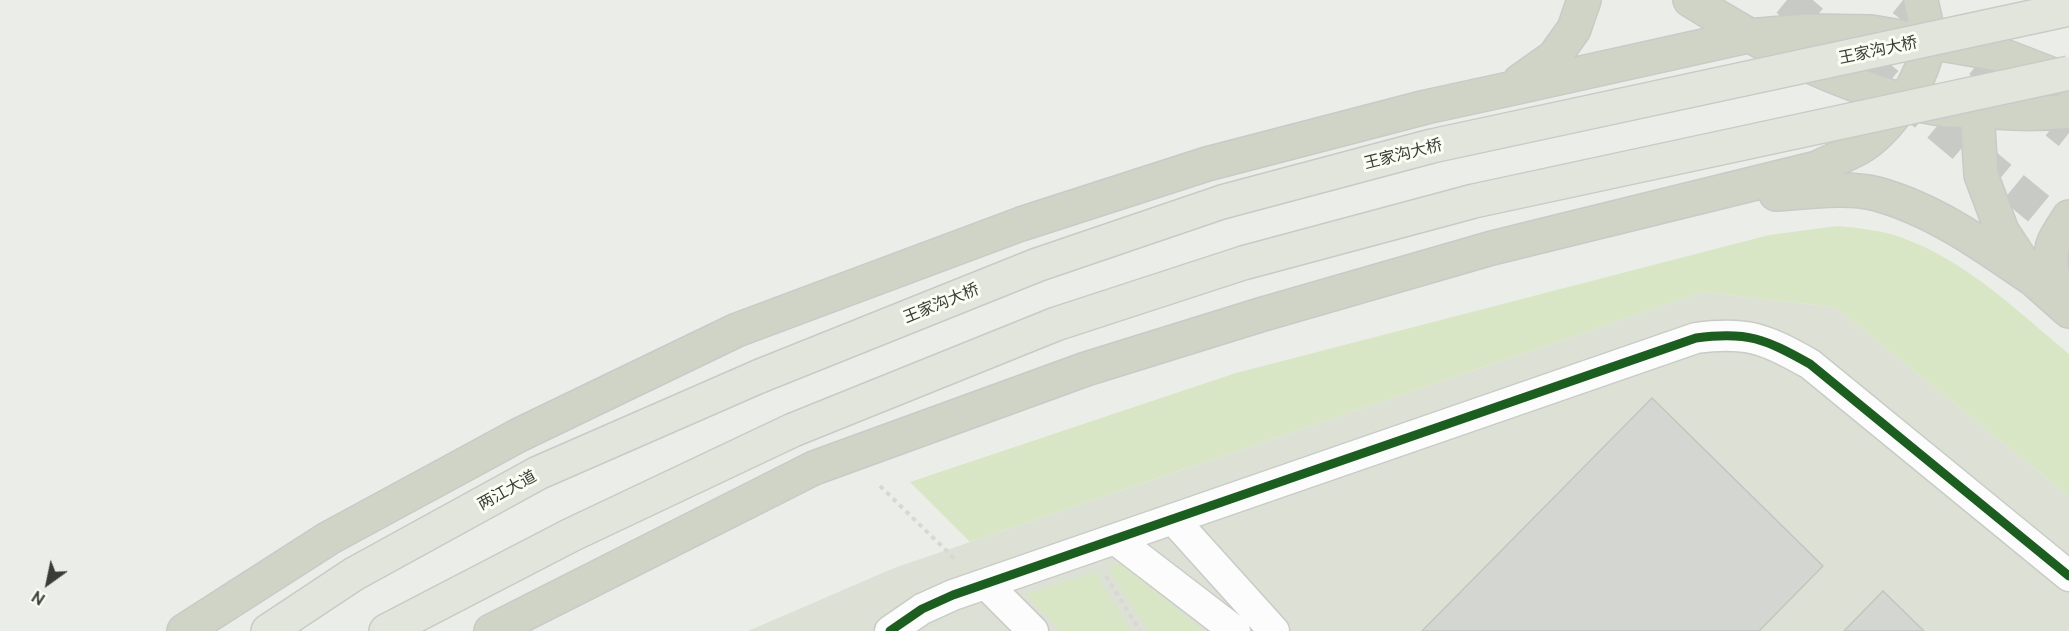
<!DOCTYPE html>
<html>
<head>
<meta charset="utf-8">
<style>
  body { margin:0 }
  #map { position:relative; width:2069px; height:631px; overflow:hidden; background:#ebeee8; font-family:Ubuntu,sans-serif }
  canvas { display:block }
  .north { position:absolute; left:18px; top:553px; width:60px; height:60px; -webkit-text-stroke:4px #f9fef3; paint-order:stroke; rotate:213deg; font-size:16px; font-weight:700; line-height:24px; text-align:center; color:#3a3c38 }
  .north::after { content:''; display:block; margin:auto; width:21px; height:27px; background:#3a3c38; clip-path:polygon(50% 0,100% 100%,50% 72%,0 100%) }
</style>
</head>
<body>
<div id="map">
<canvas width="2069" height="631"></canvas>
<div class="north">N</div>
</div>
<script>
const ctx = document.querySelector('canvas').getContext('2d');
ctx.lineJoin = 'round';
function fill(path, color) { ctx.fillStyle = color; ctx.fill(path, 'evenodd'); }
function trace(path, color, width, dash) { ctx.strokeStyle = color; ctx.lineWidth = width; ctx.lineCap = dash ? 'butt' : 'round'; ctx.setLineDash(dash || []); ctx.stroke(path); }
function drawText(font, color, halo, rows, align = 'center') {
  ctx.font = font + ' Ubuntu,"Noto Sans SC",sans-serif'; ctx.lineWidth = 6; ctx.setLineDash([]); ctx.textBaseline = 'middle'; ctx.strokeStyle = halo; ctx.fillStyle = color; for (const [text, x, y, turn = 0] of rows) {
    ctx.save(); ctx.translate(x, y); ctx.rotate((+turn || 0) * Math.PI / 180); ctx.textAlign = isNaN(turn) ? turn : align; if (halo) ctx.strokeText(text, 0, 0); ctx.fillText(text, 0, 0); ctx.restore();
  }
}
fill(new Path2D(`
  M1703 292 1835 307 2069 496V631H748L894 568Z`), '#dce0d5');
fill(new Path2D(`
  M1837 226C1858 228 1880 230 1900 237 1966 260 2017 311 2069 354V496L1835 307 1703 292 970 542 910 482 1236 373 1769 235Z
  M1121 563 1204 631H1148L1108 568Z
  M1095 572 1131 631H1061L1025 595Z`), '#d8e6c6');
const building = new Path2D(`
  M1652 398 1823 566 1759 631H1422Z
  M1883 591 1924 631H1844Z`);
fill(building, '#d3d6d1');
trace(building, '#c3c5c0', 1.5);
trace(new Path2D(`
  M1787 0 2069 234
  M1903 0 2069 133`), '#c8cac5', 33, [33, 16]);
const minor = new Path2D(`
  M1173 519 1274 631
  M1115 539 1235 631
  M986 584 1033 631
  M890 631 922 609 953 595 1696 338C1748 331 1765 339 1810 364L2069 576`);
const major = new Path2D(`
  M268 631 354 574 538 473 760 376
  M386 631 571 535 793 430`);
const highway = new Path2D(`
  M1690 0C1753 39 1808 70 1879 93 1899 99 1920 106 1941 109 1959 111 1978 111 1996 112 2020 114 2045 114 2069 111
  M1520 81 1554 57 1574 29 1584 0
  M1984 90 1977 111 1981 175 2002 231 2034 280 2069 311
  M1776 194C1807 192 1847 186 1877 194 1935 210 1985 246 2034 280
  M2068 306C2055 289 2046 263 2054 242 2058 233 2064 225 2069 217
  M184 631 329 538 519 435 737 330 1021 224 1207 164 1426 107 1509 89 1748 36 1807 31 1871 32 1999 54 2069 81
  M491 631 814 468 1086 369 1260 315 1492 248 1817 168C1831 161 1846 155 1859 148 1889 131 1926 76 1928 41 1929 29 1923 13 1921 0`);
trace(minor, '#c9cbc7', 33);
trace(major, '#c9cac8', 36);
trace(highway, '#c9cac8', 36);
trace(new Path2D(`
  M880 486 957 561
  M1106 576 1140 631`), '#d7d8d6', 4, [4.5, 4.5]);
trace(minor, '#fcfcfc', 30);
trace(major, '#e1e5db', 33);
trace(highway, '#cfd4c7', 33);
const majorBridge = new Path2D(`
  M760 376 1037 265 1222 202 1432 146 2069 9
  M793 430 1056 324 1243 263 1474 201 2069 73`);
trace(majorBridge, '#c9cac8', 36, []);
trace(majorBridge, '#e1e5db', 33);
trace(new Path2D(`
  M890 631 922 609 953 595 1696 338C1748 331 1765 339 1810 364L2069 576`), '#1b5e20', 9);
drawText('16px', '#3a3c38', '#f9fef3', [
  ["王家沟大桥",1878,50,-12],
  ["王家沟大桥",1403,154,-14],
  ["王家沟大桥",941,303,-22],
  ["两江大道",507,490,-29]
]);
</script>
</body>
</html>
